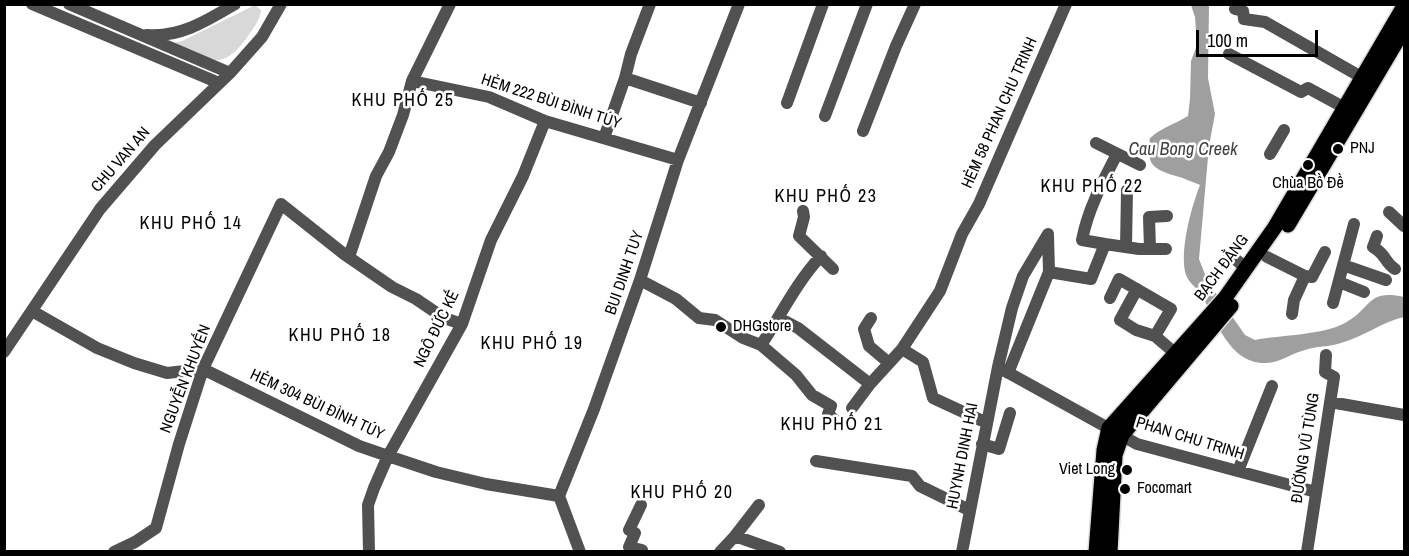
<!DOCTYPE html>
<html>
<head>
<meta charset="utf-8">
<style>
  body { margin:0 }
  #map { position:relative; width:1409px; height:556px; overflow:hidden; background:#fff; font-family:"Archivo Narrow",sans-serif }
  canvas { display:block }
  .frame { position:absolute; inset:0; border:6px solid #000; pointer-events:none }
  .scale { position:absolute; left:1196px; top:30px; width:122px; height:27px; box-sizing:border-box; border:3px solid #000; border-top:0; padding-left:8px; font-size:18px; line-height:21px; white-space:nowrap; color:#000; -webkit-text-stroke:4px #fff; paint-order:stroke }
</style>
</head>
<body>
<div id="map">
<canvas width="1409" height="556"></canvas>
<div class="frame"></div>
<div class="scale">100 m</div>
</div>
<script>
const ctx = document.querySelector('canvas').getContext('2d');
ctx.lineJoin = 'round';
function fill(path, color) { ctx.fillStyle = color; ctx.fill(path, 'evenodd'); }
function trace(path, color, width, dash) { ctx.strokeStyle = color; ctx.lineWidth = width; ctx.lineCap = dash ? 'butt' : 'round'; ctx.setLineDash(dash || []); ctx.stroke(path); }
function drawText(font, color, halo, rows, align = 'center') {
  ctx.font = font + ' "Archivo Narrow",sans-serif'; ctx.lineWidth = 5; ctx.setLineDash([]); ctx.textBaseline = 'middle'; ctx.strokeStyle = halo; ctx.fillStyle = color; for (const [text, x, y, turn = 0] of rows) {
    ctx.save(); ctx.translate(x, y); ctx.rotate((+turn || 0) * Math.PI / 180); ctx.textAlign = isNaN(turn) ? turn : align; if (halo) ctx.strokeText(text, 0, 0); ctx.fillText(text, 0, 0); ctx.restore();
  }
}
fill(new Path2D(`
  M255 5 261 10C260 21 252 30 246 39 220 74 206 58 173 43L182 41Z`), '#d8d8d8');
fill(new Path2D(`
  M1191 5H1209L1208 78 1215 114 1209 146 1199 259 1208 282 1245 335 1255 340C1280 335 1324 335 1345 323 1373 308 1366 289 1404 297V317C1382 322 1363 337 1341 343 1329 347 1316 346 1305 350 1292 353 1279 363 1266 363 1228 364 1217 319 1200 293 1196 287 1189 283 1186 275 1179 252 1191 208 1200 185 1192 182 1184 178 1176 176 1152 169 1146 164 1150 138 1161 128 1175 124 1188 116L1190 99 1191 61 1197 45 1195 17Z`), '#9f9f9f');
const major = new Path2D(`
  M1288 225 1404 29
  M1096 552 1104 450 1109 428 1225 298 1275 227 1404 6
  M1110 552 1115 455 1122 435 1231 306`);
trace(major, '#dbdbdb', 18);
trace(new Path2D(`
  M32 4 219 83
  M69 4 230 73
  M1235 9 1243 11 1244 19 1265 22 1363 78
  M147 35C180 38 208 20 235 4
  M1229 54 1301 92 1308 88 1345 108
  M625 78 701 103
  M412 81 489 97 545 121 678 160
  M787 103 823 4
  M825 116 867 4
  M863 131 896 46 915 4
  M604 138 625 78 631 54 650 4
  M1096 143 1140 165
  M1270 154 1284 130
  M803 211 804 217 799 236 833 269
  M1389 212 1404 226
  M1377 236 1373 247C1387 255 1384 262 1395 269
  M1105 244 1139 249H1166
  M1126 247 1127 190
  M1150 249 1149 217 1167 216
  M1229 254 1246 268
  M349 257 376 176 389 152 403 115 412 81 450 4
  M1267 257 1305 276 1294 300 1292 314
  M1343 265 1386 280
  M1049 272 1091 279 1105 244 1082 240C1088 209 1103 181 1117 154
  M1305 276 1312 277 1325 252
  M640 280 676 299 699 318 715 320 743 338 761 345 796 375 812 395 831 406 828 414 840 425
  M1339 282 1364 292
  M1137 289 1120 320 1136 330 1155 336 1176 354
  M1110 298 1119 279 1171 309 1155 336
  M1333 303 1354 224
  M32 311 97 348 134 363 167 373 203 369 359 446 388 456 436 472 486 484 559 496
  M779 318 798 328 870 384 902 349 923 362 933 398 987 423
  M871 318 864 329 869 346 889 363
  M761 345C781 315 796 283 821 256
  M902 349 940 291 962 234 979 204 1066 4
  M4 352 100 209 155 145 230 73 262 37 281 4
  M998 367 1137 444 1316 492
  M1008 373 1049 272 1048 235
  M1330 402 1404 415
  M852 408 870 384
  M982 444 999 449 1010 413
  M816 461 912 476 920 486 969 510
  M1238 471 1272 386
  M641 505 629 530 635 533 629 547 642 550
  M735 536 780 552
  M114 552 135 542 156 528 179 444 203 369 281 204 344 254 392 287 416 299 444 318 462 324
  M369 552 368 505 374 488 388 456 462 324 491 240 523 176 545 121
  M580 552 559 496 594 409 640 280 678 160 739 4
  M720 552 735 536 759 505
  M962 552 998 367 1012 308 1023 276 1048 234
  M1307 552 1334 377 1325 372 1326 355`), '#515151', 12);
trace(major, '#000', 15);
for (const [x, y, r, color] of [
  [1338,149,6,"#000"],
  [1308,165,6,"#000"],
  [721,327,6,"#000"],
  [1127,470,6,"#000"],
  [1125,489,6,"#000"]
]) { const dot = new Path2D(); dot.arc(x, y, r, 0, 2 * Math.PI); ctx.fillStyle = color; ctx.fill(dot); trace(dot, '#fff', 2); }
drawText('16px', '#000', '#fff', [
  ["HẺM 222 BÙI ĐÌNH TÚY",551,102,18],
  ["HẺM 58 PHAN CHU TRINH",1000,113,-66],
  ["CHU VAN AN",121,160,-49],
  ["BẠCH ĐẰNG",1222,268,-53],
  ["BUI DINH TUY",625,273,-71],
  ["NGÔ ĐỨC KẾ",437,329,-64],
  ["NGUYỄN KHUYẾN",186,379,-69],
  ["HẺM 304 BÙI ĐÌNH TÚY",317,405,25],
  ["PHAN CHU TRINH",1190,439,17],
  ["ĐƯỜNG VŨ TÙNG",1306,448,-81],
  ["HUYNH DINH HAI",963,456,-79]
]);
drawText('16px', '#000', '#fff', [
  ["PNJ",1350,149],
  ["Chùa Bồ Đề",1308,184,"center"],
  ["DHGstore",733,327],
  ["Viet Long",1115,470,"right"],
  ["Focomart",1137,489]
], 'left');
ctx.letterSpacing = '1.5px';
drawText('18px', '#000', '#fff', [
  ["KHU PHỐ 25",403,101],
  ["KHU PHỐ 22",1092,187],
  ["KHU PHỐ 23",826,197],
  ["KHU PHỐ 14",191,224],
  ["KHU PHỐ 18",340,336],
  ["KHU PHỐ 19",532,344],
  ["KHU PHỐ 21",832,425],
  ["KHU PHỐ 20",682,493]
]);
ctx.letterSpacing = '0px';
drawText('italic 18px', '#404040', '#fff', [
  ["Cau Bong Creek",1183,150]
]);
</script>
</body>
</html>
